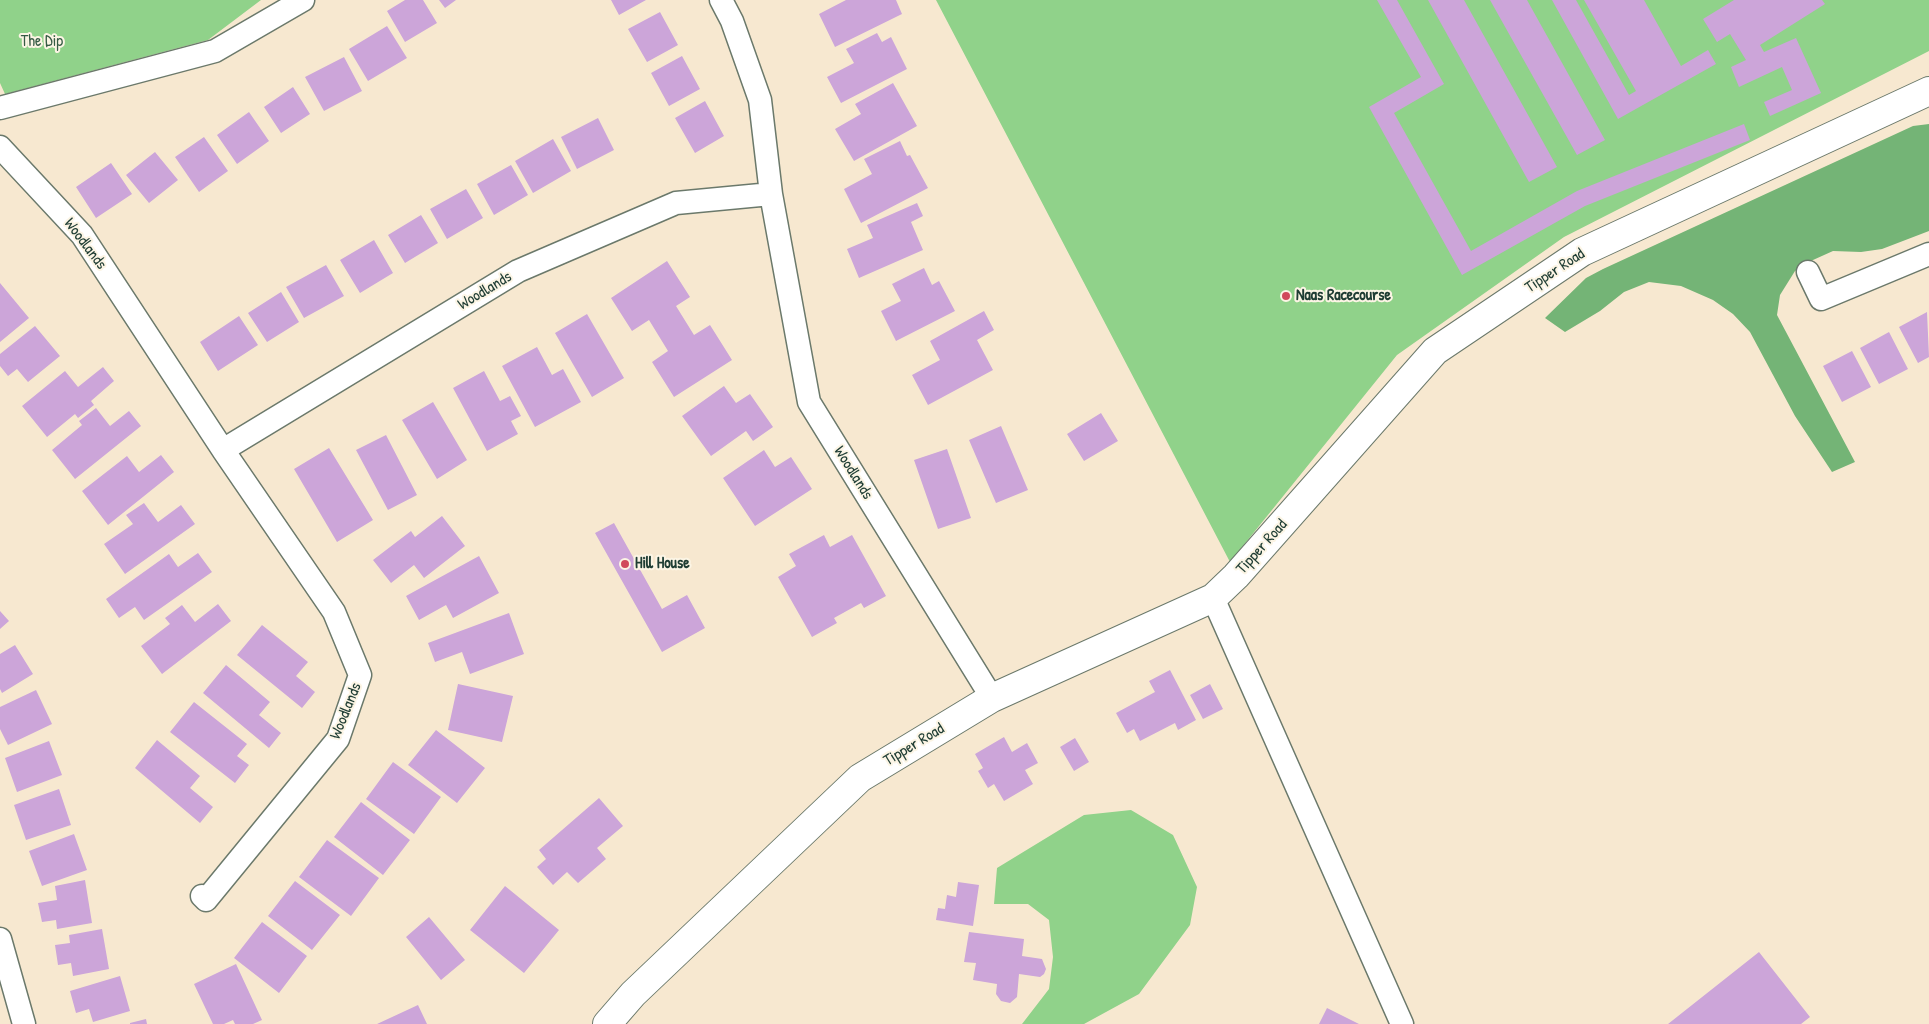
<!DOCTYPE html>
<html>
<head>
<meta charset="utf-8">
<style>
  body { margin:0 }
  canvas { display:block; background:#f7e8d0 }
</style>
</head>
<body>
<canvas width="1929" height="1024"></canvas>
<script>
const ctx = document.querySelector('canvas').getContext('2d');
ctx.lineJoin = 'round';
function fill(path, color) { ctx.fillStyle = color; ctx.fill(path, 'evenodd'); }
function trace(path, color, width, dash) { ctx.strokeStyle = color; ctx.lineWidth = width; ctx.lineCap = dash ? 'butt' : 'round'; ctx.setLineDash(dash || []); ctx.stroke(path); }
function drawText(font, color, halo, rows, align = 'center') {
  ctx.font = font + ' "Patrick Hand",sans-serif'; ctx.lineWidth = 4; ctx.setLineDash([]); ctx.textBaseline = 'middle'; ctx.strokeStyle = halo; ctx.fillStyle = color; for (const [text, x, y, turn = 0] of rows) {
    ctx.save(); ctx.translate(x, y); ctx.rotate((+turn || 0) * Math.PI / 180); ctx.textAlign = isNaN(turn) ? turn : align; if (halo) ctx.strokeText(text, 0, 0); ctx.fillText(text, 0, 0); ctx.restore();
  }
}
fill(new Path2D(`
  M0 0H261L208 40 5 94 0 83Z
  M936 0H1929V51L1564 237 1397 355 1230 562Z
  M1131 810 1173 835 1197 887 1190 925 1139 994 1084 1024H1022L1049 989 1053 957 1049 920 1028 904H994L997 868 1084 815Z`), '#90d28a');
fill(new Path2D(`
  M1929 124V231L1882 249 1861 252 1833 251 1813 260 1795 271 1780 295 1777 315 1855 462 1832 472 1795 416 1750 332 1733 314 1713 300 1681 286 1649 282 1624 292 1600 311 1565 332 1545 318 1586 278 1603 269 1913 126Z`), '#74b476');
fill(new Path2D(`
  M405 0H423L437 23 405 42 387 11Z
  M439 0H456L445 8Z
  M611 0H646L619 15Z
  M846 0H896L902 14 835 47 819 14Z
  M1377 0H1397L1444 84 1394 113 1471 251 1577 191 1744 124 1750 140 1585 206 1462 275 1369 107 1421 77Z
  M1428 0H1464L1557 167 1529 182Z
  M1490 0H1527L1605 140 1577 155Z
  M1552 0H1576L1629 95 1636 91 1584 0H1644L1681 66 1708 50 1716 64 1618 119Z
  M1734 0H1822L1825 4 1760 45 1764 52 1796 38 1821 93 1770 116 1764 102 1792 90 1782 67 1739 87 1731 67 1746 60 1730 34 1717 42 1703 19Z
  M660 12 678 45 647 62 628 29Z
  M387 26 407 58 368 81 349 49Z
  M877 33 882 42 891 37 907 69 841 103 827 77 854 63 846 49Z
  M682 56 700 89 669 106 651 73Z
  M344 57 362 91 324 111 305 77Z
  M893 83 917 126 854 161 835 129 861 114 855 104Z
  M293 87 310 114 281 133 264 107Z
  M705 101 724 136 695 153 675 118Z
  M249 112 269 141 237 164 217 135Z
  M598 118 614 150 577 169 561 137Z
  M204 137 228 171 199 192 175 157Z
  M553 139 571 171 533 193 515 161Z
  M900 141 907 156 910 155 928 188 861 223 844 189 872 174 864 159Z
  M155 152 178 180 149 203 126 175Z
  M111 163 132 194 96 218 76 187Z
  M511 165 528 195 494 215 477 184Z
  M466 189 483 218 447 239 430 209Z
  M917 203 923 216 911 222 923 250 859 278 847 249 873 238 867 225Z
  M421 215 438 243 405 263 388 235Z
  M374 240 393 273 360 293 340 260Z
  M667 261 690 297 676 306 694 335 710 325 732 360 674 397 652 362 668 351 649 320 632 331 611 298Z
  M326 265 344 296 304 318 286 287Z
  M924 268 932 285 939 281 955 311 896 341 881 311 901 301 892 284Z
  M0 283 29 318 0 342Z
  M281 292 299 322 267 342 248 313Z
  M984 311 994 330 977 340 993 370 928 405 912 375 940 360 930 341Z
  M1927 312 1929 357 1918 363 1899 327Z
  M587 314 624 378 592 397 555 333Z
  M239 316 258 345 218 371 200 342Z
  M35 326 60 356 28 382 17 369 8 376 0 366V354Z
  M1889 332 1908 369 1879 384 1860 348Z
  M537 347 552 375 563 369 581 402 535 427 502 366Z
  M1852 351 1871 387 1842 402 1823 366Z
  M103 367 114 381 91 401 94 405 78 418 75 414 47 437 22 406 65 371 78 387Z
  M484 371 500 401 510 396 521 416 511 421 518 434 487 451 453 388Z
  M724 386 736 403 750 394 773 427 753 441 746 431 711 456 682 416Z
  M433 402 467 460 437 479 402 420Z
  M96 408 110 426 129 411 141 426 75 479 52 450 82 425 79 421Z
  M1101 413 1118 441 1084 461 1067 434Z
  M1001 426 1028 490 996 503 969 440Z
  M386 435 417 495 388 510 356 450Z
  M329 448 373 520 337 542 294 469Z
  M947 449 971 518 938 529 914 460Z
  M764 450 775 467 791 457 812 489 755 526 723 478Z
  M161 455 174 472 108 525 82 491 127 456 139 472Z
  M144 503 158 522 181 505 195 524 125 574 104 544 133 524 126 515Z
  M442 516 465 546 424 578 414 565 391 583 373 560 411 531 415 537Z
  M614 523 662 609 687 595 705 628 662 652 595 533Z
  M824 535 830 547 852 535 886 596 864 608 861 603 834 618 837 623 812 637 778 577 796 566 789 554Z
  M198 553 212 572 144 620 135 607 119 618 106 599 169 554 178 567Z
  M479 556 499 593 453 618 446 605 419 620 406 596Z
  M218 604 231 621 162 674 141 646 170 624 165 618 182 605 195 622Z
  M0 611 9 621 0 629Z
  M509 613 524 654 470 674 462 652 435 662 428 643Z
  M262 625 308 662 296 676 315 692 302 708 237 655Z
  M15 645 33 674 2 693 0 689V654Z
  M226 665 270 702 259 715 281 733 269 748 203 693Z
  M1170 670 1196 720 1178 730 1175 723 1140 741 1134 729 1127 733 1116 713 1155 692 1149 681Z
  M458 684 513 696 502 742 448 730Z
  M1210 684 1223 709 1203 719 1190 695Z
  M36 690 52 724 8 745 0 729V707Z
  M194 702 247 744 237 756 249 765 235 783 170 732Z
  M436 730 485 768 457 803 408 765Z
  M1004 737 1012 752 1027 743 1038 763 1025 770 1033 784 1004 801 994 784 988 788 978 771 983 768 975 754Z
  M1075 738 1089 762 1074 771 1060 747Z
  M157 740 200 776 190 788 213 807 200 823 135 768Z
  M49 741 62 775 17 792 5 758Z
  M393 762 441 797 414 834 366 799Z
  M59 789 71 825 26 840 14 805Z
  M599 798 623 826 597 848 606 859 578 883 567 872 553 885 537 867 546 859 539 850Z
  M361 802 410 840 383 875 334 837Z
  M74 834 87 870 42 886 29 851Z
  M327 840 379 878 351 916 299 877Z
  M85 880 92 923 57 929 56 920 42 922 38 903 57 900 55 886Z
  M295 881 340 915 312 950 268 916Z
  M958 882 979 885 973 926 936 920 938 908 945 909 947 895 956 897Z
  M505 886 559 930 524 973 470 930Z
  M429 917 465 960 441 980 406 937Z
  M262 922 307 956 279 993 234 958Z
  M102 929 109 969 73 976 71 963 58 965 55 945 70 943 69 935Z
  M969 932 1024 939 1022 956 1042 959 1046 969 1044 974 1040 977 1019 974 1017 997 1010 1003 1001 1001 996 994 997 984 973 980 976 963 964 962Z
  M1759 952 1810 1017 1801 1024H1668Z
  M236 964 262 1020 253 1024H235L233 1020 224 1024H213L194 984Z
  M120 976 130 1011 93 1022 89 1009 76 1013 70 991Z
  M418 1005 427 1024H377Z
  M1327 1008 1359 1024H1319Z
  M146 1019 147 1024H130V1023Z`), '#cca5d9');
const minor = new Path2D(`
  M721 0 732 21 760 100 771 194 809 402 992 698
  M0 108 215 51 303 0
  M0 147 82 235 223 450
  M1808 272 1821 299 1929 254
  M1213 598 1402 1024
  M202 896 206 900 338 739 360 675 334 612 223 450 518 271 676 203 771 194
  M0 939 24 1024`);
const tertiary = new Path2D(`
  M607 1024 633 994 860 778 992 698 1213 598 1236 576 1435 351 1582 252 1929 91`);
trace(minor, '#6b796b', 25);
trace(tertiary, '#6b796b', 30);
trace(minor, '#fff', 22);
trace(tertiary, '#fff', 28);
for (const [x, y, r, color] of [
  [1286,296,5,"#d1495b"],
  [625,564,5,"#d1495b"]
]) { const dot = new Path2D(); dot.arc(x, y, r, 0, 2 * Math.PI); ctx.fillStyle = color; ctx.fill(dot); trace(dot, '#fcf5e5', 2); }
drawText('16px', '#365b45', '#fcf5e5', [
  ["The Dip",42,42]
]);
drawText('16px', '#1f3d34', '#fcf5e5', [
  ["Woodlands",85,244,53],
  ["Tipper Road",1555,271,-33],
  ["Woodlands",485,291,-31],
  ["Woodlands",853,473,58],
  ["Tipper Road",1262,547,-48],
  ["Woodlands",346,711,-68],
  ["Tipper Road",914,745,-31]
]);
drawText('bold 16px', '#1f3d34', '#fcf5e5', [
  ["Naas Racecourse",1296,296],
  ["Hill House",635,564]
], 'left');
</script>
</body>
</html>
